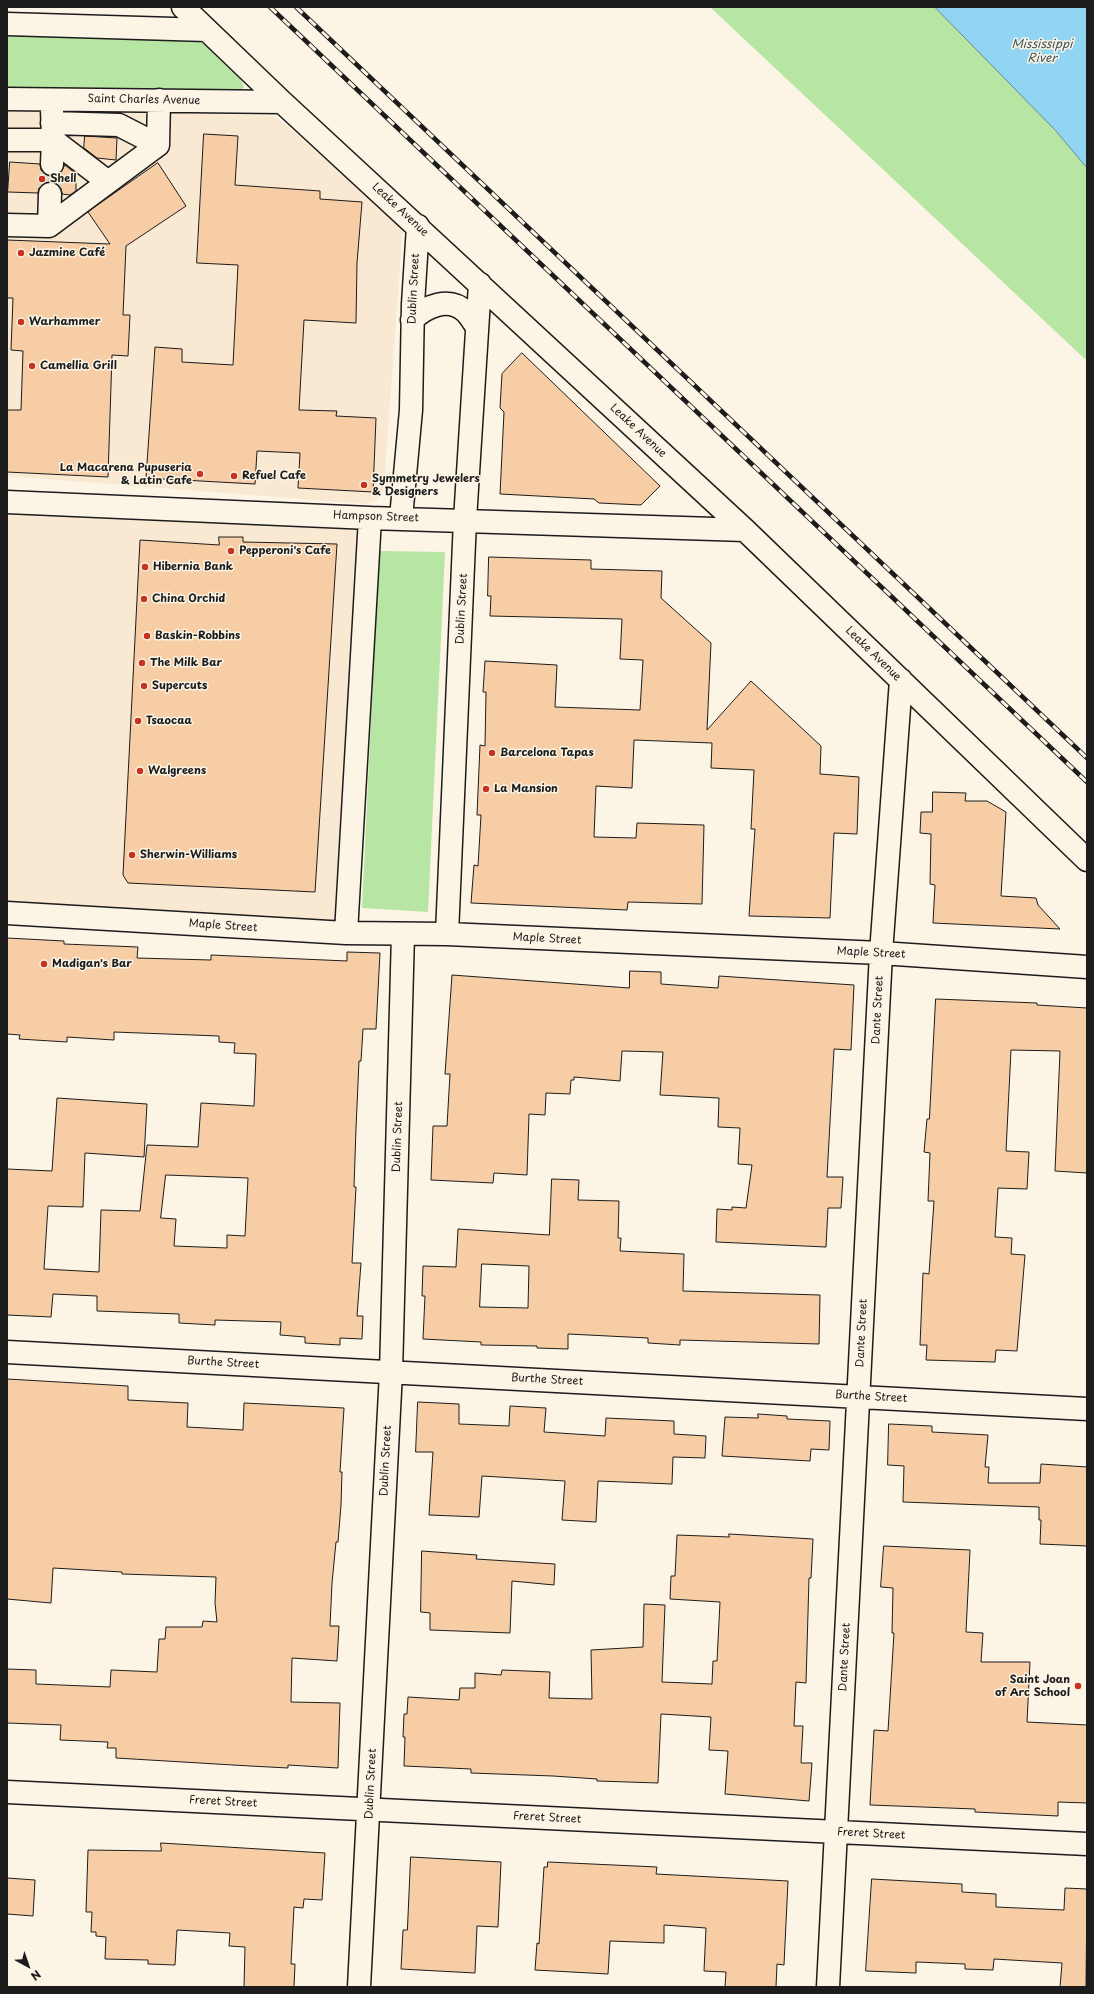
<!DOCTYPE html>
<html>
<head>
<meta charset="utf-8">
<style>
  body { margin:0 }
  #map { position:relative; width:1094px; height:1994px; overflow:hidden; background:#fcf5e5; font-family:"Playpen Sans",sans-serif }
  canvas { display:block }
  .frame { position:absolute; inset:0; border:8px solid #1c1c1c; pointer-events:none }
  .north { position:absolute; left:8px; top:1946px; width:40px; height:40px; -webkit-text-stroke:3px #fcf5e5; paint-order:stroke; rotate:140deg; font-size:11px; font-weight:700; line-height:16px; text-align:center; color:#1c1c1c }
  .north::after { content:''; display:block; margin:auto; width:14px; height:18px; background:#1c1c1c; clip-path:polygon(50% 0,100% 100%,50% 72%,0 100%) }
</style>
</head>
<body>
<div id="map">
<canvas width="1094" height="1994"></canvas>
<div class="frame"></div>
<div class="north">N</div>
</div>
<script>
const ctx = document.querySelector('canvas').getContext('2d');
ctx.lineJoin = 'round';
function fill(path, color) { ctx.fillStyle = color; ctx.fill(path, 'evenodd'); }
function trace(path, color, width, dash) { ctx.strokeStyle = color; ctx.lineWidth = width; ctx.lineCap = dash ? 'butt' : 'round'; ctx.setLineDash(dash || []); ctx.stroke(path); }
function drawText(font, color, halo, rows, align = 'center') {
  ctx.font = font + ' "Playpen Sans",sans-serif'; ctx.lineWidth = 3; ctx.setLineDash([]); ctx.textBaseline = 'middle'; ctx.strokeStyle = halo; ctx.fillStyle = color; for (const [text, x, y, turn = 0] of rows) {
    ctx.save(); ctx.translate(x, y); ctx.rotate((+turn || 0) * Math.PI / 180); ctx.textAlign = isNaN(turn) ? turn : align; if (halo) ctx.strokeText(text, 0, 0); ctx.fillText(text, 0, 0); ctx.restore();
  }
}
fill(new Path2D(`
  M25 107 275 116 403 226 384 485 382 495 375 501 366 504 7 476V110Z
  M7 502 356 524 359 929 7 913Z`), '#fae9d2');
fill(new Path2D(`
  M710 7H940L1087 147V361Z
  M7 30 194 35 241 80 244 87 241 90 7 91Z
  M379 551 445 552 428 912 362 908Z`), '#b7e5a3');
const water = new Path2D(`
  M935 7H1087V168L1056 131Z`);
fill(water, '#91d5f3');
trace(water, '#628b9d', 1);
const building = new Path2D(`
  M204 134 238 136 235 185 320 191V199L362 202 357 263 356 323 304 320 299 410 337 411 336 416 376 418 373 492 298 488 300 453 257 451 255 484 146 478 155 347 182 349V362L233 365 238 265 197 263Z
  M85 136 117 138 116 160 97 158 84 148Z
  M10 162 40 164 41 170 46 175 51 176 58 175 65 165 76 174V191L70 195 62 194 61 188 57 184 50 182 44 183 39 188 38 193 8 192Z
  M158 163 186 206 126 246 123 315H130L128 356 112 355 108 477 7 472V410H21L23 351 11 350 13 298H7V240L110 244 88 212Z
  M522 353 660 486 641 505 599 503 594 499 500 494 504 412 500 408 502 374Z
  M219 537H243V542L337 544 315 892 128 883 123 875 140 540 219 545Z
  M489 557 591 560V569L662 571 661 598 711 643 707 730 751 681 821 746 820 774 859 777 857 834 834 833 830 918 749 916 755 829H751L754 770 711 768 712 743 634 740 632 788 596 786 594 837 636 838 637 823 704 825 702 904 628 902 627 910 471 903 474 865 478 866 481 815H477L480 745 485 746 486 692H483L485 661 557 665 555 707 640 710 643 660 620 659 622 619 490 616 491 596H488Z
  M933 792 966 793 965 801H987L1006 812 1001 896 1036 898 1038 905 1060 929 933 923 935 885 930 884 931 834 920 833 921 812H932Z
  M7 938 64 941V944L138 947 137 958 211 960V955L347 961V952L380 953 376 1029H363L361 1061H359L356 1128 354 1187H356L352 1263H361L357 1316H363L362 1339 340 1338V1345L305 1343V1337L280 1335 281 1322 215 1320V1325L179 1323V1314L97 1311V1296L53 1294 51 1317 7 1315V1169L52 1171 57 1098 147 1104 144 1157 85 1153 83 1207 48 1206 44 1269 99 1272 101 1210 140 1211 147 1145 198 1147 201 1103 254 1106 256 1054 234 1053 235 1043 219 1042V1036L114 1032V1040L67 1037V1042L19 1039 20 1035 7 1034ZM166 1175 248 1178 245 1236 227 1235V1248L174 1246 176 1219 161 1218Z
  M630 971 661 972V984L718 988 719 976 854 985 851 1050 834 1049 827 1177H843L841 1208H828L826 1247 716 1242 717 1209 732 1210V1207L746 1208 752 1165 738 1164 740 1128 718 1127 719 1098 660 1095 663 1052 622 1051 620 1081 574 1077V1080H571L570 1094 546 1093 545 1115 529 1114 527 1175 494 1173 493 1183 431 1180 433 1126H447L450 1074H445L452 975 629 988Z
  M936 999 1037 1003V1005L1087 1008V1173L1055 1171 1060 1051 1011 1050 1006 1151 1029 1152 1027 1189 998 1188 995 1237 1012 1238 1011 1254 1025 1255 1017 1351 996 1350 995 1362 926 1360 927 1345H920L923 1273 929 1274 934 1201H928L930 1153 924 1152 927 1119H929Z
  M552 1179 579 1180 578 1200 619 1201 618 1238H621L620 1251 684 1254 683 1291 820 1295 819 1344 680 1340V1345L648 1343V1338L568 1334V1349L537 1348V1346L481 1345V1342L423 1339 425 1296H422L423 1266 456 1267 458 1229 549 1235ZM482 1264 529 1266 528 1308 480 1307Z
  M7 1379 128 1386V1400L188 1403 187 1427 243 1430 244 1403 344 1408 340 1472H342L341 1505 338 1542H336L332 1583 330 1626H339L337 1661 292 1658 291 1702 340 1703 338 1768 288 1765V1768L250 1766 116 1758V1748H107L108 1742 60 1740 61 1725 7 1723V1669L36 1670V1684L110 1687 111 1670 157 1672 159 1639H165L166 1627H202L203 1621 217 1622 215 1603 216 1577 122 1574V1572L53 1568 51 1603 7 1599Z
  M418 1402 459 1404V1424L509 1426 510 1406 546 1408 544 1432 605 1436 606 1418 674 1421V1434L706 1436 705 1458 673 1457 672 1484 598 1481 596 1522 562 1520 565 1481 482 1476 479 1517 429 1515 433 1452H416Z
  M758 1414 787 1416V1419L830 1421 829 1450 811 1449 810 1461 722 1456 725 1417 758 1418Z
  M889 1424 932 1426V1432L988 1435 985 1467H989L988 1483H1040L1041 1464 1087 1467V1546L1040 1544 1041 1520H1039V1507L903 1502 904 1466 888 1465Z
  M729 1534 813 1539 811 1578H809L806 1683 796 1682 794 1726H803L801 1763H812L809 1801 725 1794 728 1751 709 1750 711 1717 661 1714 658 1783 597 1781V1779L553 1776 471 1773V1769L404 1766 405 1737H403L404 1714H407L408 1697 459 1700 460 1688H475V1673L501 1675 502 1670 550 1672 549 1698 592 1699 591 1650 643 1647 644 1604 665 1605 662 1682 712 1684 713 1661H717L720 1602 670 1599 671 1576H675L677 1535 729 1537Z
  M884 1546 970 1550 966 1632 983 1633 981 1662H1030L1027 1722 1087 1725V1803L1058 1802V1816L975 1812V1809L870 1805 874 1730 888 1731 894 1633H892L893 1588 881 1587Z
  M422 1551 477 1555 476 1559 555 1564 554 1585 512 1581 510 1633 430 1630V1613L421 1612Z
  M161 1843 325 1853 322 1900 304 1899 303 1908 294 1907 291 1964H295L294 1987H244L245 1947 229 1946 230 1933 177 1930 175 1965 148 1964V1960L105 1959 106 1937 96 1936V1932H91L92 1912H86L88 1850 161 1851Z
  M411 1857 501 1862 498 1927 477 1926 475 1973 401 1969 403 1930H407Z
  M548 1862 657 1867 656 1874 788 1881 784 1965 777 1964 776 1987H725L726 1972 704 1971 706 1928 664 1925V1943L610 1941 608 1974 535 1970 537 1943 539 1944 544 1867H547Z
  M7 1878 35 1880 33 1916 7 1914Z
  M872 1879 962 1884V1892L996 1894V1907L1064 1910 1065 1888 1087 1889 1086 1987H1060L1062 1963 994 1959 993 1970 965 1969V1964L916 1962V1973L866 1971Z`);
fill(building, '#f7cda6');
trace(building, '#1c1c1c', 1);
trace(new Path2D(`
  M50 194 52 164`), '#dad4c7', 22, [22, 11]);
const minor = new Path2D(`
  M183 7 282 102 745 530 1087 860
  M7 24 207 30
  M7 99 282 102
  M52 109 53 140 108 182
  M52 123 119 125 158 145
  M7 140H53L52 164
  M7 225 49 226 158 145 159 100
  M49 226 50 194
  M412 320C426 306 449 296 466 312 470 316 474 323 477 327
  M7 502 370 518 745 530
  M401 518 411 410 413 304 418 226
  M7 913 346 933 447 934 881 953 1087 967
  M346 933 370 518
  M447 934 465 520 480 284
  M7 1352 1087 1409
  M7 1792 1087 1844
  M359 1987 391 1372 403 934
  M828 1987 881 953 901 680`);
trace(minor, '#1c1c1c', 25);
trace(minor, '#fcf5e5', 22);
const rail = new Path2D(`
  M270 7 1087 782
  M296 7 1087 758`);
trace(rail, '#1c1c1c', 4.5);
trace(rail, '#fcf5e5', 3, [9]);
for (const [x, y, r, color] of [
  [42,179,4,"#c8321e"],
  [21,253,4,"#c8321e"],
  [21,322,4,"#c8321e"],
  [32,366,4,"#c8321e"],
  [200,474,4,"#c8321e"],
  [234,476,4,"#c8321e"],
  [364,485,4,"#c8321e"],
  [231,551,4,"#c8321e"],
  [145,567,4,"#c8321e"],
  [144,599,4,"#c8321e"],
  [147,636,4,"#c8321e"],
  [142,663,4,"#c8321e"],
  [144,686,4,"#c8321e"],
  [138,721,4,"#c8321e"],
  [492,753,4,"#c8321e"],
  [140,771,4,"#c8321e"],
  [486,789,4,"#c8321e"],
  [132,855,4,"#c8321e"],
  [44,964,4,"#c8321e"],
  [1078,1686,4,"#c8321e"]
]) { const dot = new Path2D(); dot.arc(x, y, r, 0, 2 * Math.PI); ctx.fillStyle = color; ctx.fill(dot); trace(dot, '#fcf5e5', 1.5); }
drawText('11px', '#1c1c1c', '#fcf5e5', [
  ["Saint Charles Avenue",144,100,1],
  ["Leake Avenue",400,210,43],
  ["Dublin Street",414,289,-87],
  ["Leake Avenue",638,431,43],
  ["Hampson Street",376,517,2],
  ["Dublin Street",462,609,-87],
  ["Leake Avenue",873,654,44],
  ["Maple Street",223,926,4],
  ["Maple Street",547,939,3],
  ["Maple Street",871,953,3],
  ["Dante Street",878,1010,-87],
  ["Dublin Street",398,1137,-88],
  ["Dante Street",862,1333,-87],
  ["Burthe Street",223,1363,3],
  ["Burthe Street",547,1380,3],
  ["Burthe Street",871,1397,3],
  ["Dublin Street",386,1461,-87],
  ["Dante Street",845,1657,-87],
  ["Dublin Street",371,1784,-87],
  ["Freret Street",223,1802,3],
  ["Freret Street",547,1818,3],
  ["Freret Street",871,1834,3]
]);
drawText('bold 11px', '#1c1c1c', '#fcf5e5', [
  ["Shell",50,179],
  ["Jazmine Café",29,253],
  ["Warhammer",29,322],
  ["Camellia Grill",40,366],
  ["La Macarena Pupuseria",192,468,"right"],
  ["& Latin Cafe",192,481,"right"],
  ["Refuel Cafe",242,476],
  ["Symmetry Jewelers",372,479],
  ["& Designers",372,492],
  ["Pepperoni's Cafe",239,551],
  ["Hibernia Bank",153,567],
  ["China Orchid",152,599],
  ["Baskin-Robbins",155,636],
  ["The Milk Bar",150,663],
  ["Supercuts",152,686],
  ["Tsaocaa",146,721],
  ["Barcelona Tapas",500,753],
  ["Walgreens",148,771],
  ["La Mansion",494,789],
  ["Sherwin-Williams",140,855],
  ["Madigan's Bar",52,964],
  ["Saint Joan",1070,1680,"right"],
  ["of Arc School",1070,1693,"right"]
], 'left');
drawText('italic 12px', '#3f545c', '#fcf5e5', [
  ["Mississippi",1042,45],
  ["River",1042,59]
]);
</script>
</body>
</html>
